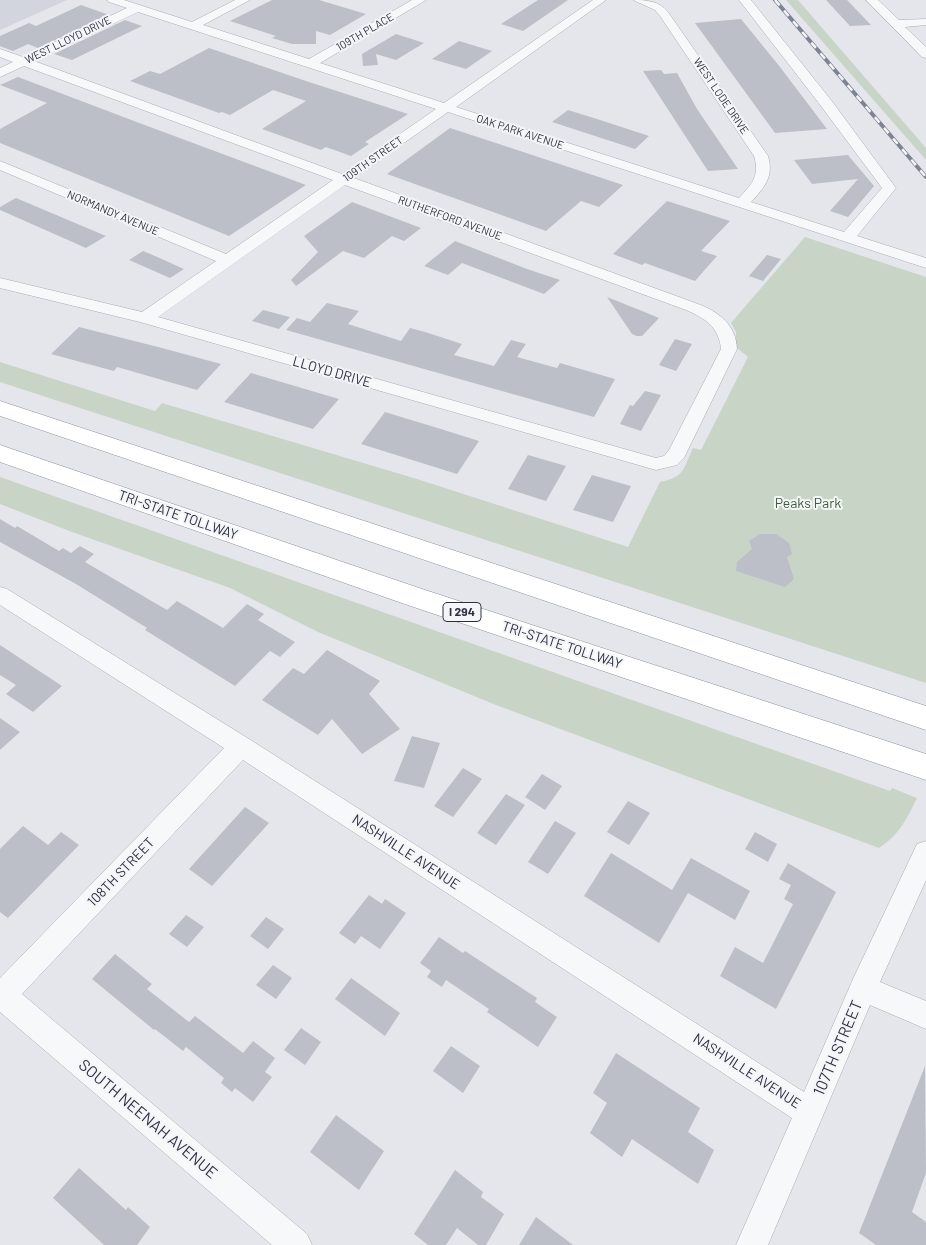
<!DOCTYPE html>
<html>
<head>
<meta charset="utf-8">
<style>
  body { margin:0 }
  canvas { display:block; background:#e4e6eb }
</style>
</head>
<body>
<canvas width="926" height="1245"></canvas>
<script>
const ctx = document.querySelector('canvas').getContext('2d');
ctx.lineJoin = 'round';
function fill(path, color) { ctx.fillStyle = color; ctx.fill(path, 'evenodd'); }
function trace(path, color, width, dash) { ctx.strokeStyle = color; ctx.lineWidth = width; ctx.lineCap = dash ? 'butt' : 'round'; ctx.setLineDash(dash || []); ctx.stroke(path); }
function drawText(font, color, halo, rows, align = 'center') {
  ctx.font = font + ' Barlow,sans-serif'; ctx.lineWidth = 4; ctx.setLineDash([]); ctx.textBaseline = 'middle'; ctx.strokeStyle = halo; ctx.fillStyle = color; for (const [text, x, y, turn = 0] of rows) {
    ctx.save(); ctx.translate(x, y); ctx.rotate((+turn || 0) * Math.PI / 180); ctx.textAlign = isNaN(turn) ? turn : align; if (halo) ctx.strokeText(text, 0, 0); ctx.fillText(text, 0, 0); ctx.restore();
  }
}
fill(new Path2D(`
  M0 0H67L0 30Z`), '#d2d5dd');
fill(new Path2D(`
  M786 0H798L926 148V160Z
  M805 237 926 277V683L0 382V362L155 411 162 403 417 479 628 547 660 482C685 477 683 469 693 448L701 450 748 357 736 347V332L731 323Z
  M0 477 890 791 892 788 917 798C906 820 900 834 879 848L496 705 318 632 230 588 72 532 0 504Z`), '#c8d5c6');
fill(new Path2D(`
  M272 0H319L366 14 330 35 316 31V44H292L272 38 276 36 230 21Z
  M538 0H568L523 31 501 24Z
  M826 0H847L871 25 850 26Z
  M81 5 109 15 38 48 28 44 13 51 0 46V36L29 23 36 26Z
  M741 19 780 67 827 129 775 133 695 23Z
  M125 20 142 26 72 60 54 54Z
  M396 34 424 43 396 60 376 54 378 65 363 66 362 54Z
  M459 41 492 51 466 69 432 59Z
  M209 48 306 81 408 114 365 142 369 144 351 156 326 147 321 150 262 129 306 101 273 90 230 115 222 112 219 113 130 81 150 71 160 74Z
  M661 70 664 74 677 73 697 109 738 169 708 171 643 71Z
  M18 77 142 124 306 185 229 236 0 143V129L47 103 0 85Z
  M568 110 597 119 649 136 635 149 552 122Z
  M450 128 502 145 623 185 599 207 581 201 546 231 387 174Z
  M848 155 874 186 848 217 830 211 858 179 812 184 794 160Z
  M16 198 106 236 86 248 0 210V207Z
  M667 201 730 221 701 251 717 256 695 281 645 263 642 265 613 254Z
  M352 202 421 228 404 241 392 236 364 258 343 251 296 286 291 280 318 252 304 236Z
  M455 241 527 269 560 280 544 294 462 263 448 275 424 266Z
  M143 251 155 256 184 269 170 278 129 260Z
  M767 255 781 259 763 281 749 276Z
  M607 297 642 311 659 318 642 336H637L632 334Z
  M327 303 359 311 348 324 401 341 410 328 425 332 462 344 454 355 494 366 511 340 526 344 517 357 557 368 560 363 615 379 594 417 286 330 297 318 310 322Z
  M263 310 290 317 279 329 252 321Z
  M79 327 162 348 221 364 197 390 117 367 114 371 51 354Z
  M675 339 692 344 676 371 659 365Z
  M251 373 305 389 339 399 313 429 224 402Z
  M645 391 661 395 641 431 620 424 630 405 633 406Z
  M385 412 444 430 479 441 457 474 361 444Z
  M528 455 566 466 546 501 508 489Z
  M592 475 631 486 613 522 573 510Z
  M0 519 15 528 17 526 59 551 63 548 71 553 80 546 94 554 85 562 167 610 177 601 223 628 247 604 264 614 258 620 295 642 280 657 270 651 235 686 145 630 147 628 76 584 0 542Z
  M760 534H776L789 543 792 554 787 557 794 579 785 587 736 571 737 562 752 549 749 541Z
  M0 645 62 686 33 712 6 694 16 685 0 675Z
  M327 650 380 681 369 694 400 729 362 754 332 719 318 735 262 700 293 668 304 674Z
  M0 718 20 732 0 750Z
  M412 736 440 743 424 788 394 781Z
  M463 768 482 779 453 817 434 806Z
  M542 774 562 786 545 810 525 797Z
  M506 794 525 805 496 845 477 833Z
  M628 801 650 813 629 845 607 832Z
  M245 807 269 823 212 886 189 869Z
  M555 821 576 833 548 874 528 862Z
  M23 826 48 845 61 832 79 845 8 918 0 912V849Z
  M755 832 777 844 768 862 745 849Z
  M611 853 672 890 691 858 750 891 735 920 688 893 659 943 584 896Z
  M788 863 836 892 776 1009 720 976 735 947 763 963 793 904 784 899 791 885 779 879Z
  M369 895 382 904 385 899 406 913 380 949 361 936 355 944 339 933Z
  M186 915 204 927 187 947 169 934Z
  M266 917 284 929 268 949 250 936Z
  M439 937 463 953 465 951 537 998 535 1002 557 1017 538 1047 487 1012 489 1009 446 980 442 987 427 977 431 971 420 963Z
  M115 954 152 984 147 989 189 1022 195 1016 243 1053 253 1041 275 1058 265 1072 272 1077 253 1102 235 1088 232 1092 221 1083 224 1078 186 1047 183 1051 155 1029 154 1030 92 979Z
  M273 965 292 978 276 999 256 985Z
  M351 978 400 1013 385 1036 335 999Z
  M301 1028 321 1042 305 1065 284 1050Z
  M451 1046 480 1066 463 1093 433 1071Z
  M616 1053 700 1108 688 1132 714 1150 698 1184 632 1139 622 1157 590 1133 607 1103 593 1093Z
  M925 1066 926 1173 912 1212 926 1222V1245H876L859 1233Z
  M336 1115 384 1151 359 1190 310 1152Z
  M79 1168 126 1210 128 1207 150 1227 137 1245H104L53 1198Z
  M455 1170 483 1192 481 1197 504 1214 486 1245H478L457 1228 446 1245H428L414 1234Z
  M536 1217 573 1245H519Z`), '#bcbfc8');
const minor = new Path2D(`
  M107 0H124L192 22 235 0H250L203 25 309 59 412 0H426L320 63 444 103 593 0H606L456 107 739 198C752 184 760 176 754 156L660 16 655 10 633 0C647 0 659 1 668 12L768 156C774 176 765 187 751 202L844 232 882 188 821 106 739 0H751L831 100 896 188 857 236 926 258V268L448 112 354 178 698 304C719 312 736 325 737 349L684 458 677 465 656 470 140 322 0 288V278L142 312 216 261 0 170V161L226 254 333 180 24 66 0 77V68L13 62 0 57V49L23 57 127 8 109 2ZM138 12 436 109 342 174 34 61ZM345 185 686 310C705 318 719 327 721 349L669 450 664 456 656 458 158 317Z
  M866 0H878L899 20 926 19V25L905 27 926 47V58L922 57Z
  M0 587 7 589 249 739 804 1092 853 979 917 844 926 841V880L880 982 926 1001V1029L870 1005 768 1245H736L792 1118 243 760 22 994 307 1234 312 1245H272L0 1012V978L224 748 0 605Z`);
const motorway = new Path2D(`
  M0 401 926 706V730L0 416Z
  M0 445 419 588 926 754V780L399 602 0 462Z`);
trace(minor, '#a9acb5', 1);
trace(motorway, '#8c92a1', 1);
fill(minor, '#f7f8fa');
fill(motorway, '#fff');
const rail = new Path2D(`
  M775 0 926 177`);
trace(rail, '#7e8494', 4);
trace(rail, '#f4f5f8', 2.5, [7]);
drawText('11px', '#2d3243', '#f4f5f8', [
  ["109TH PLACE",365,32,-30],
  ["WEST LLOYD DRIVE",68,40,-26],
  ["WEST LODE DRIVE",721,96,56],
  ["OAK PARK AVENUE",520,132,18],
  ["109TH STREET",373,159,-35],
  ["NORMANDY AVENUE",113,213,23],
  ["RUTHERFORD AVENUE",450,218,20]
]);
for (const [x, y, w] of [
  [462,612,38]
]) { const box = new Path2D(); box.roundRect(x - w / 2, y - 9.5, w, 19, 4); ctx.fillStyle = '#f4f5f8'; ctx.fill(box); trace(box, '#2d3243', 1); }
drawText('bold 12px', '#2d3243', null, [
  ["I 294",462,612]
]);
drawText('14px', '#2d3243', '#f4f5f8', [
  ["LLOYD DRIVE",332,372,16],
  ["TRI-STATE TOLLWAY",178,515,19],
  ["TRI-STATE TOLLWAY",562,645,18],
  ["NASHVILLE AVENUE",406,852,33],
  ["108TH STREET",121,872,-46],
  ["NASHVILLE AVENUE",747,1071,33]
]);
drawText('14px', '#3d5e3b', '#f4f5f8', [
  ["Peaks Park",808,503]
]);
drawText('16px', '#2d3243', '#f4f5f8', [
  ["107TH STREET",838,1048,-67],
  ["SOUTH NEENAH AVENUE",148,1119,40]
]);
</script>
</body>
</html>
